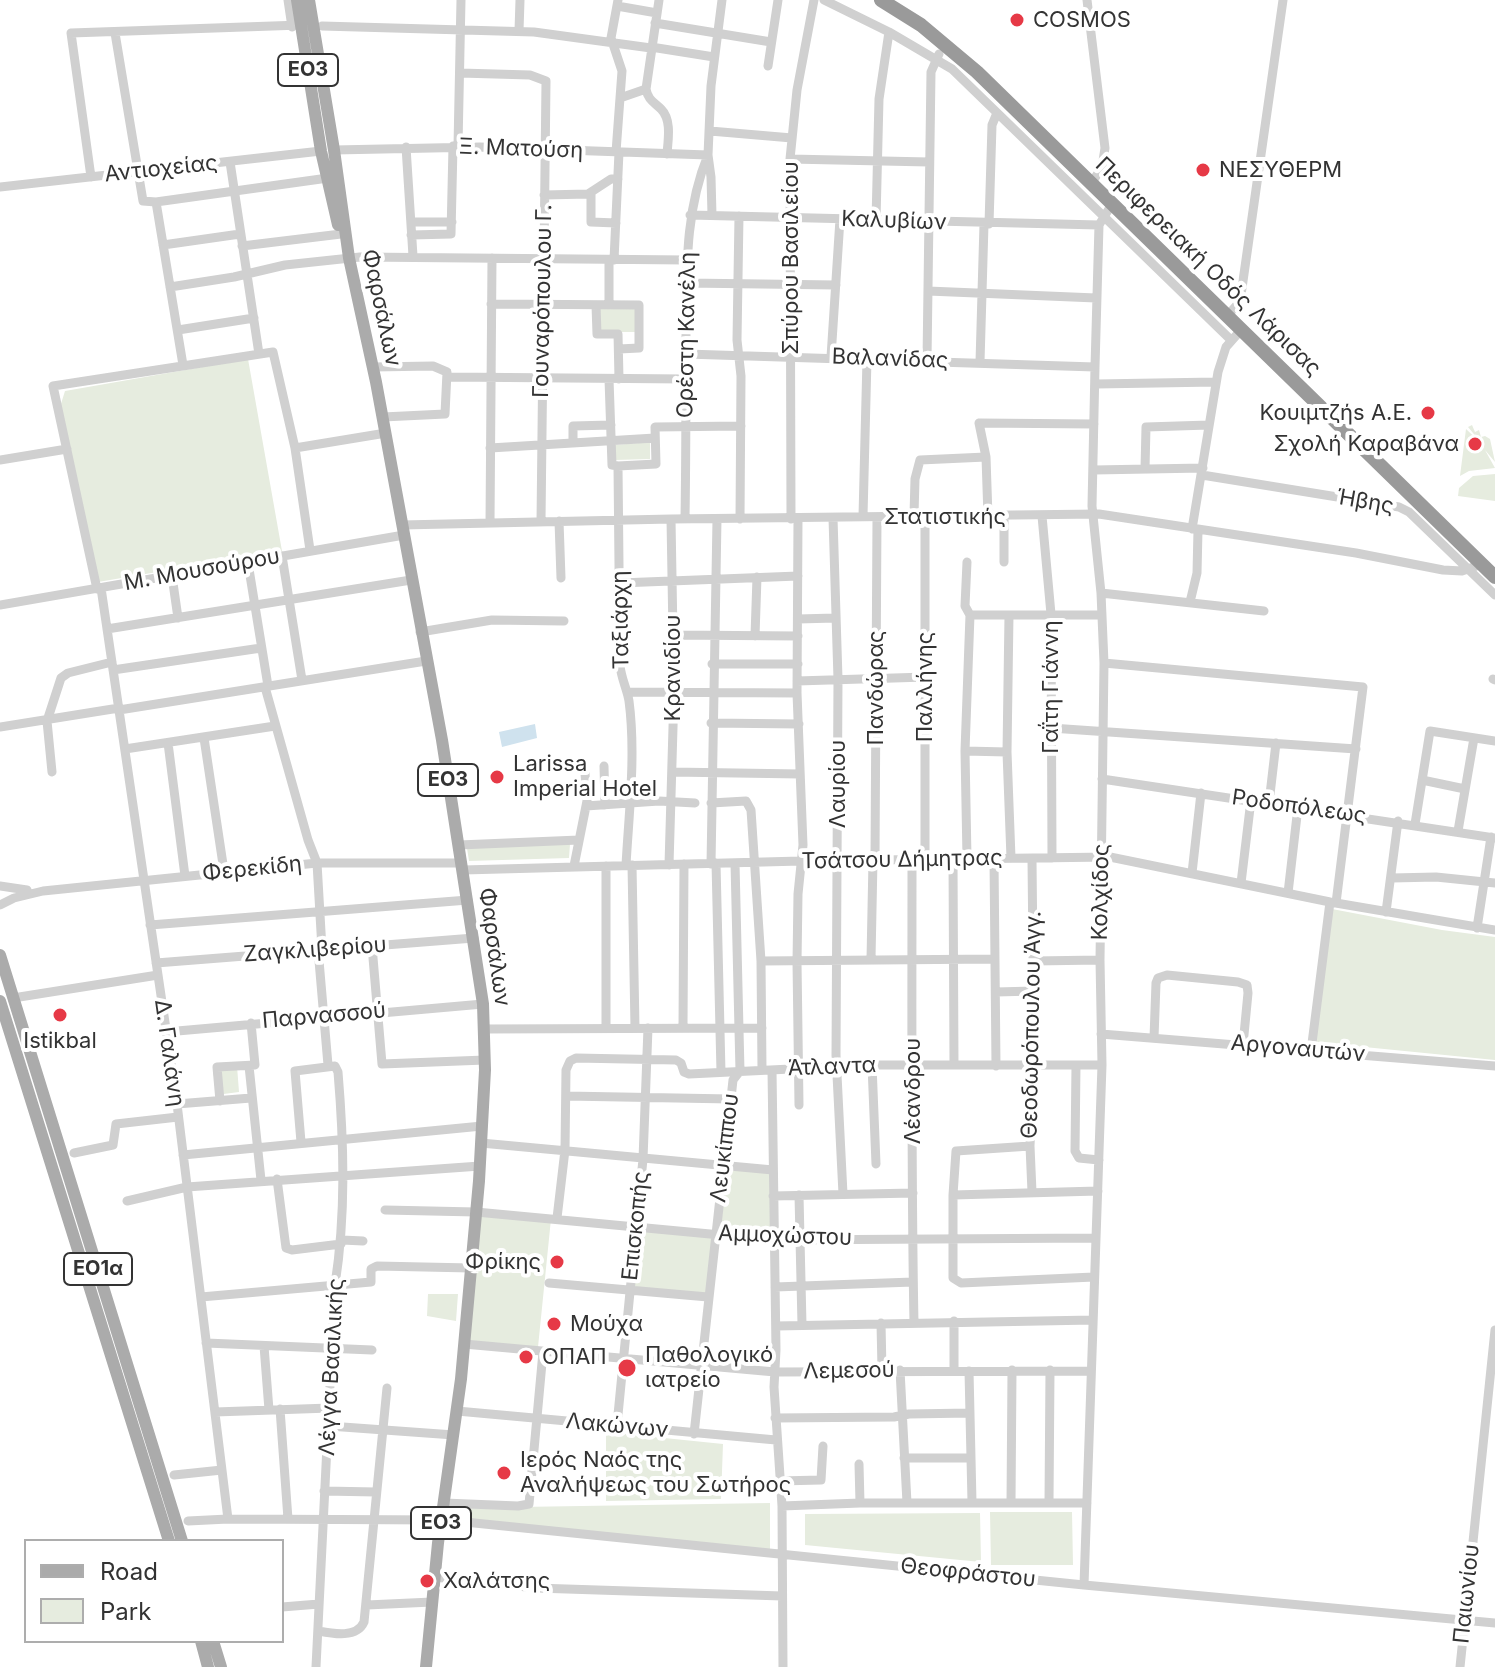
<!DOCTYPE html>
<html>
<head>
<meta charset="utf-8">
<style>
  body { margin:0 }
  #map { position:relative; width:1495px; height:1667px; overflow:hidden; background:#fff; font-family:Inter,sans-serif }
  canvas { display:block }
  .legend { position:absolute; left:24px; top:1539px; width:260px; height:104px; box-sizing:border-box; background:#fff; border:2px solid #adadad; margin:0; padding:10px 14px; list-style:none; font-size:24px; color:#333 }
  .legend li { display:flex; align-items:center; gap:16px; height:40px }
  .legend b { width:40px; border:2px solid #adadad }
</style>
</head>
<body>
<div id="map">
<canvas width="1495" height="1667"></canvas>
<ul class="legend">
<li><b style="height:10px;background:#ababab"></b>Road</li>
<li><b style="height:22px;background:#e6ecdf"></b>Park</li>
</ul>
</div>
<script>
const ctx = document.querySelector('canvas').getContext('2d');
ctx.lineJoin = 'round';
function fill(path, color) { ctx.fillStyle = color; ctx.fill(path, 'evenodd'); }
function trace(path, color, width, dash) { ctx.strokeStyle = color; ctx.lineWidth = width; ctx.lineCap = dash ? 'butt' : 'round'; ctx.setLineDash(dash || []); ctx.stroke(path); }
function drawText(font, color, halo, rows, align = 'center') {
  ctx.font = font + ' Inter,sans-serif'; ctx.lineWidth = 8; ctx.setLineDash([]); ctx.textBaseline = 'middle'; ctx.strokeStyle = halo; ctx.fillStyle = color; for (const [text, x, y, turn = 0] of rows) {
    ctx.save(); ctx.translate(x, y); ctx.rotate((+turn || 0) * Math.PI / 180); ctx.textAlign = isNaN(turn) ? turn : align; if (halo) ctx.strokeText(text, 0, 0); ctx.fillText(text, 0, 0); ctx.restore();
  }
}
fill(new Path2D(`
  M599 309H637V332H599Z
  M248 359 282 551 92 583 60 407 65 391Z
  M1472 425 1475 432 1479 430 1481 437 1485 436 1490 439 1495 462 1485 450 1495 468 1469 471 1460 476 1466 429 1483 445 1468 427Z
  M650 442V459L615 460V445Z
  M1495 474V501L1458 496 1459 488 1473 476Z
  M570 844 569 858 469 861 467 848Z
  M1332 909 1442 930 1495 937V1060L1314 1042Z
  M237 1066 239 1092 216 1095 213 1069Z
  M723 1165 773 1170 774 1240 715 1235 708 1297 629 1292 636 1226 715 1234Z
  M480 1214 551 1219 538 1347 469 1341Z
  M428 1294H458L456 1321 427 1316Z
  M606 1432 723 1444 721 1499 606 1501Z
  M770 1503V1550L454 1518 456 1508Z
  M990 1512H1072L1073 1565H991Z
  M980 1513 981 1562 805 1545V1514Z`), '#e6ecdf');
fill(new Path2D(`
  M535 724 537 738 502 747 499 732Z`), '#cfe2ee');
trace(new Path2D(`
  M288 0 292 27
  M659 0 646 89C648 100 654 102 661 109 672 120 668 140 667 154
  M824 0 889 32 952 69 1231 340
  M1087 0 1105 148 1102 167 1091 184
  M617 6 657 13
  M655 23 771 42
  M322 26 534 32 651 48
  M519 31 520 0
  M115 33 143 201 156 202 328 178
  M651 47 714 57
  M768 66 778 0
  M460 73 530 75 546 81 541 522
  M620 98 646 89
  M710 131 792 138
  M458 146 461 0
  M406 147 413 256
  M334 150 480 147 708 155C684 213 687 274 686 335 686 397 686 458 685 519
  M616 152 622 71 611 38 618 0
  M790 159 929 162
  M230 162 259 354
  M91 177 71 33 301 25
  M0 187 321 151
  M591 193V222L616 223
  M544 195 588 194 611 179H618
  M156 202 183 365
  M690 215 1099 225
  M712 215 711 177 708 155 711 86 722 0
  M739 216 737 340 741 376 740 519
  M876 220 879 99 889 32
  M412 222H452
  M989 224 992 125 997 113
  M411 235 451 234 453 146
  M163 245 240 234
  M242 246 341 234
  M609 260V305
  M614 260 619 152
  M687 283 836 285
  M170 287 234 277 285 265 360 257 687 260
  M928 291 1096 298
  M491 304 639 305V348L619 349
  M596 305 597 334H618L619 379
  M1227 316 1236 306 1241 295 1283 0
  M178 330 254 318
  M686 354 1095 367
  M831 357 840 219
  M927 360 931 72 939 54
  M980 362 984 224
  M373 367 433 366 447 372 445 414 383 417
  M448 377 686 379
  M609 379 612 465 618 466 620 665C621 678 627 689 629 701 636 754 629 812 626 865
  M1096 384 1216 382
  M573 442V426L611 425
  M295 448 386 433
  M490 448 655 438
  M0 460 67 449
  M618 466 656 464 655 427 741 426
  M1145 469 1146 427 1209 425
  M1094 470 1203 468
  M1202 475 1399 507 1409 512 1495 595
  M914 515 915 479 920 460 986 457
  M925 515V859
  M863 516 867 359
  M1042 516 1051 614 1052 858
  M988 517 986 457 979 423 1094 424
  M1004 517V562
  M833 518 838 679 836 1055 843 1194
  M791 519 790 159 797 90 814 0
  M798 519 797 693 803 845 798 894 797 962 799 1105
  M559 521 561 578
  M490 523 492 258
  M402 525 671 519 1099 514 1356 553 1443 570 1462 571 1482 564
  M1192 529 1218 372 1226 347 1241 330
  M282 556 302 680
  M248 563 268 686
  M172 576 178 618
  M620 583 798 576
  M101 588 177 1104 228 1519
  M97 589 53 386 273 352 295 448 310 550
  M1101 593 1264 611
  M1190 602 1197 573 1198 530
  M0 605 404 535
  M970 615H1102
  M1009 615 1007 752 1011 858
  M798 619 835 618
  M107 629 411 580
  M420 632 492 620 564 621
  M672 635 798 636
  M755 636 757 577
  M1104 663 1363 687 1336 903
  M712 664H798
  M113 670 261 648
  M1493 679 1495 680
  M797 681 926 677
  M265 687 308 840 317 863 322 949
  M627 692 797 693
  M119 710 426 661
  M711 723 799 724
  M0 727 119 708
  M1051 728 1356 749
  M204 738 224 871
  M168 743 185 876
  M125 749 275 726
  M965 751 1007 752
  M604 766 605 805
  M52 772 47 721 61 678 68 673 112 662
  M672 772 800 774
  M1102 779 1495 838
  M1422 780 1465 789
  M711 803 746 801 751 810 761 961 762 1070
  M1269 803 1276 743
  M586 806 659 801 695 803
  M1415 824 1430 731 1495 741
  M1458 831 1474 738
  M459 845 579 840
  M967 858 965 751 970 615 965 606 967 562
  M912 859C912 1014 911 1168 914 1323
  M953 859 954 1065
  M994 859 996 1066
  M1032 859 1034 1052 1030 1146 1032 1192
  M875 860 877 517
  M716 863 721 1072
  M711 864 717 519
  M632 865 635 1028
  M669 865 674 693 671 519
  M574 866 587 801 585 773
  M606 866V1028
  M463 870 801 861 1110 857 1330 902 1495 930
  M1192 873 1201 793
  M1392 878 1436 877 1495 883
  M1241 883 1251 800
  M0 886 27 890
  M1288 893 1298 807
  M0 905 14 898 43 891 317 863H462
  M1386 912 1398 821
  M150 925 468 900
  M1477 928 1491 837
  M372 946 382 1064 485 1060
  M318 949 328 1065
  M871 959 873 860
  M761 961 995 959
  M1034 961 1100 960
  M156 963 474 938
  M996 992 1034 991
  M13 998 158 975
  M683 1027 684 864
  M485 1029 762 1028
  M166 1032 483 1004
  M1101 1034 1495 1066
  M1154 1038 1156 983 1158 978 1167 975 1238 982 1247 985 1248 993 1243 1045
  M1311 1051 1330 902
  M872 1065 876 1164
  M1076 1065 1075 1151 1079 1158 1099 1160
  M249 1066 261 1180
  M772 1070 776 1350 774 1387 782 1506 783 1667
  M566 1096 731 1099
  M220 1101 217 1067 255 1065 251 1023
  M177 1104 251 1098
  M301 1142 295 1071 335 1066 338 1072C344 1144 346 1214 335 1285L316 1667
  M481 1143 773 1170
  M1030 1146 956 1151 953 1195V1278L961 1283 1094 1277
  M74 1153 113 1145 116 1124 178 1117
  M183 1155 482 1126
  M277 1179 286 1248 292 1250 341 1244
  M799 1195 802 1325
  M953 1195 1098 1191
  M773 1196 913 1193
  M127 1201 187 1187 480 1166
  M385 1210 476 1212 774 1240 1095 1238
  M557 1218 565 1150 566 1070 570 1061 576 1058 676 1060 681 1063 684 1072 689 1074 872 1065H1102
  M342 1240 363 1241
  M549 1283 708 1297
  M775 1287 913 1282
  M201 1297 371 1282V1269L377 1266 471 1268
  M954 1321V1371
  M881 1323 882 1370
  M776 1326 1093 1320
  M206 1343 372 1350
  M464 1344 775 1372 1091 1371
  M264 1346 269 1410
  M900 1370 907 1503
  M969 1371 972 1502
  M280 1409 288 1519
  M457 1411 776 1440
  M215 1412 330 1408
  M775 1418 894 1417 909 1414 970 1413
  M617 1425 643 1159 648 1028
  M329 1426 454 1435
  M694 1434 733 1080 740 1071 735 863
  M904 1458H971
  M859 1464 860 1503
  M174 1475 222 1470
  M779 1481 821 1480 823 1446
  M324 1491 376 1492
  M1049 1502 1050 1370
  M444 1503 518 1506 529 1504 543 1352
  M1011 1503 1012 1370
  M782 1506 860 1503H1087
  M188 1521 228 1519 445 1520 1084 1585 1495 1623
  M434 1577 536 1588 782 1596
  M1084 1585 1102 1065 1100 960 1104 663 1101 593 1092 506 1095 367 1099 225 1112 204
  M367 1605 432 1602
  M282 1607 319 1604
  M319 1631C334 1634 357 1638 364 1622L387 1388
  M1460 1667 1495 1330`), '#d0d0d0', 9);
trace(new Path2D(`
  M297 0 321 151 338 225
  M309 0 334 150 349 258 376 382 442 740 483 1004 485 1070 479 1181 461 1379 438 1543 426 1667
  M0 955 182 1541
  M0 1001 169 1541
  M201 1641 208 1667
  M213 1641 221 1667`), '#ababab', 12);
trace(new Path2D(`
  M881 0 921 25 977 72 1495 577`), '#9a9a9a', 14);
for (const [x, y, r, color] of [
  [1017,20,8,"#e63946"],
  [1203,170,8,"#e63946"],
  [1428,413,8,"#e63946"],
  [1475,444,8,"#e63946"],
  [497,777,8,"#e63946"],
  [60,1015,8,"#e63946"],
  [557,1262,8,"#e63946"],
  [554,1324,8,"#e63946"],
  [526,1357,8,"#e63946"],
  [627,1368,10,"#e63946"],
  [504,1473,8,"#e63946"],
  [427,1581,8,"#e63946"]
]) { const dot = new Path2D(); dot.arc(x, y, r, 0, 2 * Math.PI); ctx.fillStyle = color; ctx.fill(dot); trace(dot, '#fff', 3); }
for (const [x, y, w] of [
  [308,70,60],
  [448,780,60],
  [98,1269,68],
  [441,1523,60]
]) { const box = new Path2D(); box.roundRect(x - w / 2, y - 16, w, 32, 6); ctx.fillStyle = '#fff'; ctx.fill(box); trace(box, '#333', 2); }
drawText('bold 20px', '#333', null, [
  ["ΕΟ3",308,70],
  ["ΕΟ3",448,780],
  ["ΕΟ1α",98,1269],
  ["ΕΟ3",441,1523]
]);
drawText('22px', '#333', '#fff', [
  ["COSMOS",1033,20],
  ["ΝΕΣΥΘΕΡΜ",1219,170],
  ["Κουιμτζήs Α.Ε.",1412,413,"right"],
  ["Σχολή Καραβάνα",1459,444,"right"],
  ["Larissa",513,764],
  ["Imperial Hotel",513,789],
  ["Istikbal",60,1041,"center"],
  ["Φρίκης",541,1262,"right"],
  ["Μούχα",570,1324],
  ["Παθολογικό",645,1355],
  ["ιατρείο",645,1380],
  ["ΟΠΑΠ",542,1357],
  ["Ιερός Ναός της",520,1460],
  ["Αναλήψεως του Σωτήρος",520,1485],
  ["Χαλάτσης",443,1581]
], 'left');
drawText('22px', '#333', '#fff', [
  ["Ξ. Ματούση",521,149,2],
  ["Αντιοχείας",161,169,-6],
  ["Καλυβίων",894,221,2],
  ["Σπύρου Βασιλείου",791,258,-90],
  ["Περιφερειακή Οδός Λάρισας",1208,267,44],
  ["Γουναρόπουλου Γ.",543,301,-89],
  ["Φαρσάλων",381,308,78],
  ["Ορέστη Κανέλη",687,335,-89],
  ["Βαλανίδας",890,359,2],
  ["Ήβης",1365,502,10],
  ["Στατιστικής",945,517],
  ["Μ. Μουσούρου",202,570,-10],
  ["Ταξιάρχη",621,620,-91],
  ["Κρανιδίου",673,668,-90],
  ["Παλλήνης",925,687,-90],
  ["Γαΐτη Γιάννη",1051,687,-90],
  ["Πανδώρας",876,688,-90],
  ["Λαυρίου",838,784,-90],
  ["Ροδοπόλεως",1299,807,8],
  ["Τσάτσου Δήμητρας",902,860,-1],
  ["Φερεκίδη",252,869,-6],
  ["Κολχίδος",1101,892,-89],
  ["Φαρσάλων",494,947,82],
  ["Ζαγκλιβερίου",315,950,-4],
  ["Παρνασσού",324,1016,-5],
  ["Θεοδωρόπουλου Άγγ.",1032,1025,-89],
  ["Αργοναυτών",1298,1049,5],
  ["Δ. Γαλάνη",169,1053,82],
  ["Άτλαντα",832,1067,-2],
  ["Λέανδρου",913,1091,-90],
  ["Λευκίππου",725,1148,-83],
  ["Επισκοπής",636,1226,-84],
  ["Αμμοχώστου",785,1236,2],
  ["Λέγγα Βασιλικής",332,1367,-87],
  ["Λεμεσού",849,1371,-1],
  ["Λακώνων",617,1426,5],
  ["Θεοφράστου",968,1573,6],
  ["Παιωνίου",1467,1594,-84]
]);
</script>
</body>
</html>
